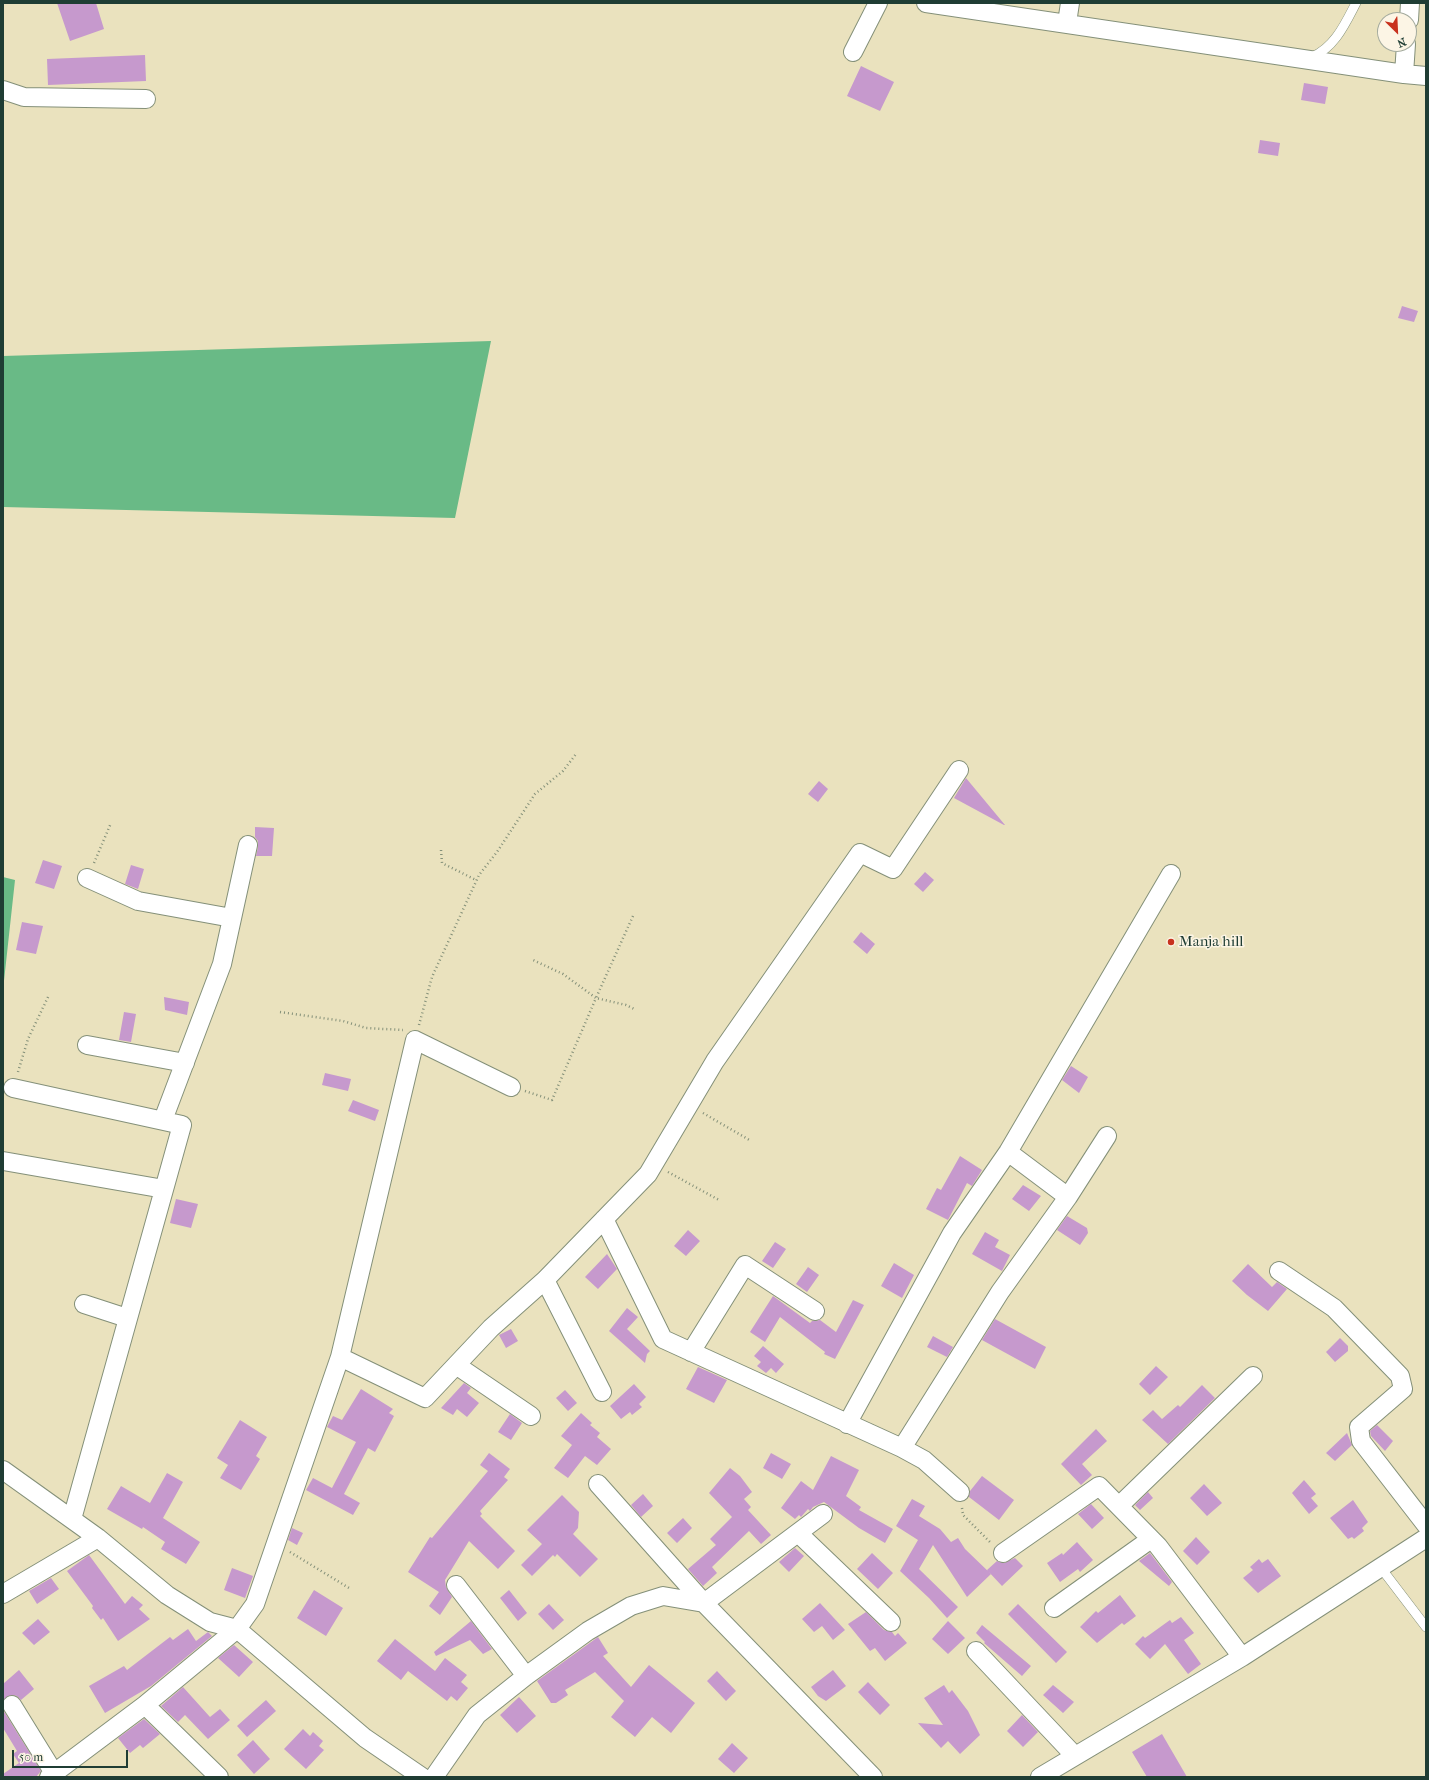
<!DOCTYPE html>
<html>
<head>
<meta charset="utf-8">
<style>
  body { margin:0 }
  #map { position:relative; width:1429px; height:1780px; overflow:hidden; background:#eae2be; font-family:"IM FELL French Canon",serif }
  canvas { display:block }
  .frame { position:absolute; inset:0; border:4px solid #1f3d34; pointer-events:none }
  .north { position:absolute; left:1377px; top:12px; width:40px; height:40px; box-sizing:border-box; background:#fcf5e5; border:1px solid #a4ab9e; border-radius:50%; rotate:156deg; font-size:11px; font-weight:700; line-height:16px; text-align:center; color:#1f3d34 }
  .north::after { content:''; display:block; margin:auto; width:14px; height:18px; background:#c8321e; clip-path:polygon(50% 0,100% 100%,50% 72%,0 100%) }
  .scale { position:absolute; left:12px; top:1750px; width:116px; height:18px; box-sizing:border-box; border:2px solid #1f3d34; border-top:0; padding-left:5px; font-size:12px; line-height:14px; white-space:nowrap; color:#1f3d34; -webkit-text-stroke:3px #fcf5e5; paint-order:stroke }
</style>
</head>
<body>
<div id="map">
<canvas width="1429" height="1780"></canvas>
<div class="frame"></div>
<div class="north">N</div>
<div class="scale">50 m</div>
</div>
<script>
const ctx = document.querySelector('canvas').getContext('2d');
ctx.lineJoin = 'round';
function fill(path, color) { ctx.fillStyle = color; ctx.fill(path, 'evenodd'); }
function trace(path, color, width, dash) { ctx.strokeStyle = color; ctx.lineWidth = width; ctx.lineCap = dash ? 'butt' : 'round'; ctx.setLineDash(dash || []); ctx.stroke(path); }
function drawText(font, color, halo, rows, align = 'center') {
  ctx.font = font + ' "IM FELL French Canon",serif'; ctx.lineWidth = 3; ctx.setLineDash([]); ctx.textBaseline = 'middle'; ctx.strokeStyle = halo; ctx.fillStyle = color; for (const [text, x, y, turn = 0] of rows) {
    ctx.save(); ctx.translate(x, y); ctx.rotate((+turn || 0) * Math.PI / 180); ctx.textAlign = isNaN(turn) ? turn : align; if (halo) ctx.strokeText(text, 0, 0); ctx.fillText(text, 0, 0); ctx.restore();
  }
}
fill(new Path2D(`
  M491 341 455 518 3 507V356Z
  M3 877 15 880 3 990Z`), '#69ba86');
fill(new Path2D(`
  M57 3H96L104 29 70 41Z
  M145 55 146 81 48 85 47 59Z
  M861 66 894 82 880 111 847 96Z
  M1304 83 1328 87 1325 104 1301 100Z
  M1260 140 1280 143 1278 156 1258 153Z
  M1402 306 1418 311 1414 322 1398 318Z
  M966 778 1005 825H1004L954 798Z
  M819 781 828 789 818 802 808 794Z
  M255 827 274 828 272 856H256L258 847V841L255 837Z
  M43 860 62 866 54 889 35 883Z
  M131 865 144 869 138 889 125 884Z
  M925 872 934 880 923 892 914 884Z
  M22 922 43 926 36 954 16 950Z
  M861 932 875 944 867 954 853 942Z
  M164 997 189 1002 187 1015 165 1010Z
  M124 1012 136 1014 131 1042 119 1040Z
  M1071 1066 1088 1077 1079 1093 1062 1080Z
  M325 1073 351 1079 348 1091 322 1085Z
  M353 1100 379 1110 375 1121 348 1111Z
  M960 1156 982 1170 972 1186 967 1183 948 1220 926 1209 937 1188 941 1190Z
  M1023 1185 1041 1196 1029 1211 1012 1199Z
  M176 1199 198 1204 191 1228 170 1223Z
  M1067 1216 1087 1228 1088 1233 1080 1245 1057 1230Z
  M688 1230 700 1241 686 1256 674 1246Z
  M985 1232 999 1240 995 1247 1010 1255 1002 1271 972 1254Z
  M775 1242 786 1249 773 1268 762 1261Z
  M607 1254 617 1269 598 1289 585 1277Z
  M894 1263 914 1275 902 1298 881 1286Z
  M1248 1264 1272 1287 1277 1282 1287 1289 1268 1311 1247 1295 1232 1281Z
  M808 1267 819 1275 807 1292 796 1284Z
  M773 1296 810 1323 812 1321 820 1320 836 1332 853 1300 864 1305 835 1359 824 1354 825 1352 780 1317 765 1342 750 1332Z
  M627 1308 638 1317 627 1329 650 1351 647 1354 645 1363 609 1331Z
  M995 1319 1046 1347 1035 1369 982 1340Z
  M511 1329 518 1341 506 1348 499 1335Z
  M933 1336 953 1347 947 1357 927 1347Z
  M1340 1338 1348 1346V1351L1335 1362 1326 1352Z
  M763 1346 784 1364 776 1373 771 1368 766 1373 757 1366 761 1362 754 1356Z
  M1156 1366 1168 1377 1150 1395 1139 1384Z
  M698 1367 727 1380 714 1403 686 1389Z
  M464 1383 471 1388 467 1393 479 1403 467 1417 457 1409 453 1415 441 1408Z
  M634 1384 646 1397 639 1404 642 1407 632 1415 630 1412 621 1419 610 1406Z
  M1202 1385 1215 1398 1168 1444 1142 1420 1153 1410 1162 1419 1178 1405 1180 1407Z
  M361 1389 393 1409 389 1413 394 1416 375 1452 368 1448 344 1494 360 1503 353 1515 306 1490 313 1478 332 1488 356 1442 327 1427 333 1416 342 1420Z
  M565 1390 577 1403 568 1411 556 1398Z
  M581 1413 592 1423 590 1425 600 1433 597 1437 611 1449 597 1465 585 1456 568 1478 554 1468 572 1445 561 1436Z
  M510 1414 522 1423 511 1440 498 1432Z
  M240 1420 267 1437 256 1456 260 1459 241 1490 220 1478 228 1465 217 1458Z
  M1377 1425 1393 1441 1385 1451 1371 1436 1370 1431Z
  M1096 1429 1107 1441 1082 1464 1092 1475 1081 1485 1061 1464Z
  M1347 1433 1352 1445 1335 1461 1326 1453Z
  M489 1453 510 1469 504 1477 508 1480 480 1511 482 1514 480 1516 515 1551 498 1569 469 1541 445 1580 446 1587 452 1597 440 1615 429 1606 439 1592 408 1572 430 1537 432 1538 488 1471 480 1465Z
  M771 1453 791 1464 782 1479 763 1468Z
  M831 1456 859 1470 846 1496 861 1507 859 1510 893 1529 885 1543 859 1528 824 1502 813 1507 810 1511 808 1509 801 1517 799 1515 795 1519 781 1508 801 1481 813 1490Z
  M730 1468 740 1476 752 1492 744 1499 751 1507 748 1510 771 1535 761 1544 749 1531 712 1567 717 1573 703 1586 688 1569 716 1545 710 1539 732 1517 709 1493Z
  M167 1473 183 1482 163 1518 200 1542 186 1564 161 1549 165 1542 143 1527 142 1529 107 1509 121 1486 150 1503Z
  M982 1476 1014 1500 999 1520 969 1497 970 1491Z
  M1304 1480 1316 1494 1311 1498 1318 1506 1309 1514 1292 1493Z
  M1204 1484 1222 1503 1207 1516 1190 1498Z
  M1148 1492 1153 1498 1140 1510 1135 1505Z
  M643 1494 653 1506 641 1517 631 1505Z
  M562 1495 579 1512 578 1528 573 1534 598 1559 580 1577 557 1554 555 1557 553 1555 532 1576 521 1565 542 1544 527 1530Z
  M912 1499 925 1506 919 1516 940 1529 951 1542 958 1538 965 1549 991 1574 967 1597 933 1545 919 1569 958 1607 947 1618 929 1598 900 1571 918 1540 896 1526Z
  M1353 1500 1368 1522 1362 1528 1364 1531 1354 1539 1352 1537 1348 1539 1330 1518Z
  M1091 1504 1104 1518 1092 1529 1078 1514Z
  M683 1518 692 1528 677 1543 667 1533Z
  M292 1528 303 1533 297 1545 288 1540Z
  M1196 1537 1210 1552 1197 1565 1183 1551Z
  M1077 1542 1093 1560 1080 1572 1078 1569 1060 1582 1047 1563 1062 1553 1063 1555Z
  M795 1548 804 1556 789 1572 779 1562Z
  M872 1553 893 1573 878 1589 857 1569Z
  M1150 1553 1172 1582 1169 1586 1139 1561Z
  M89 1555 125 1604 132 1596 143 1605 139 1609 150 1619 118 1641 103 1618 101 1620 92 1608 93 1606 67 1571Z
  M1015 1558 1023 1566 1002 1586 987 1570 997 1561 1004 1563Z
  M1259 1559 1262 1563 1268 1559 1281 1576 1258 1593 1243 1578 1253 1570 1250 1567Z
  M232 1568 253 1576 245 1598 224 1590Z
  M51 1578 59 1589 37 1604 29 1591Z
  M314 1590 343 1608 326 1636 297 1618Z
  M509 1590 527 1613 518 1621 500 1598Z
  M1120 1595 1136 1616 1124 1625 1122 1623 1097 1643 1080 1627 1096 1611 1098 1613Z
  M820 1603 845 1630 833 1640 822 1626 814 1632 802 1619Z
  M549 1604 564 1620 553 1630 538 1614Z
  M1018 1604 1067 1652 1056 1663 1008 1614Z
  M866 1612 884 1630 892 1632 895 1636 898 1633 907 1643 885 1661 875 1648 870 1651 848 1624Z
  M1181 1617 1194 1633 1184 1640 1201 1664 1188 1674 1165 1644 1150 1659 1135 1644 1143 1636 1145 1638 1170 1620 1172 1623Z
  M38 1619 50 1632 34 1645 22 1633Z
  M471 1621 492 1649 483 1654 470 1640 436 1656 434 1652Z
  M948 1621 965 1638 948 1654 932 1639Z
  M982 1625 1031 1666 1022 1676 984 1643 985 1642 976 1633Z
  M188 1629 196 1641 208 1632 212 1636 151 1686 105 1713 89 1686 124 1666 127 1670 170 1637 173 1640Z
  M598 1637 608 1653 603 1656 631 1687 649 1665 695 1703 671 1733 652 1717 635 1737 611 1717 624 1701 595 1672 565 1690 568 1695 556 1703H551L537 1681Z
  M395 1639 435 1671 445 1658 467 1675 461 1682 468 1688 457 1701 451 1696 447 1701 408 1671 401 1680 377 1661Z
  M234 1645 253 1662 239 1677 218 1658Z
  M19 1670 34 1689 21 1700 17 1696 12 1695 3 1700V1684Z
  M833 1670 846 1686 826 1701 818 1696 811 1687Z
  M717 1671 736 1691 726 1701 707 1681Z
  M868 1682 890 1705 880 1715 858 1692Z
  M944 1685 949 1693 952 1690 968 1711 980 1735 960 1754 948 1741 941 1748 918 1723 943 1725 924 1698Z
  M1053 1685 1074 1702 1063 1713 1043 1695Z
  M183 1687 210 1717 220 1709 230 1720 208 1739 185 1715 178 1722 161 1706Z
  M519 1697 536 1716 517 1733 500 1715Z
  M266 1700 276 1711 247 1737 237 1726Z
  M3 1710 41 1771 36 1777H3V1774L19 1763 13 1754 17 1751 3 1728Z
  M1022 1715 1038 1732 1023 1747 1007 1731Z
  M144 1719 160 1734 143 1748 140 1745 130 1753 118 1738Z
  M303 1729 310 1736 313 1732 323 1741 319 1746 324 1750 306 1769 284 1749Z
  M1162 1734 1187 1777H1147L1132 1752Z
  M253 1740 270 1759 254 1774 237 1755Z
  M732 1743 748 1758 734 1773 718 1759Z`), '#c699cd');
const lane = new Path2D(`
  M1312 57C1335 47 1345 24 1356 3
  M1381 1568 1426 1627`);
const street = new Path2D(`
  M926 3 1404 74 1426 76
  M1409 20 1410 3
  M1067 23 1070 3
  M853 52 878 3
  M1404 74 1406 44
  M3 90 24 97 146 99
  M87 878 138 901 232 918
  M87 1045 185 1063
  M13 1088 182 1125 72 1519
  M163 1120 222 964 248 845
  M1008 1152 1068 1197
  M3 1161 164 1189
  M604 1219 663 1339 902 1448 924 1460 960 1492
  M1279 1271 1334 1308 1400 1376 1403 1389 1359 1427 1361 1441 1426 1525
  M545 1280 602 1392
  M84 1304 127 1318
  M691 1352 745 1265 815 1311
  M340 1357 425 1398 491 1328 545 1280 648 1174 715 1061 860 853 893 869 959 770
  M456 1365 531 1416
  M847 1424 952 1233 1008 1152 1171 874
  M902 1448 1000 1292 1068 1197 1107 1136
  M3 1470 98 1538 167 1595 210 1622 237 1629 365 1738 422 1777
  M598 1484 704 1603 873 1777
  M1119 1506 1253 1376
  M798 1533 891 1622
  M1003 1553 1099 1486 1158 1546 1242 1657
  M456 1585 526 1676
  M3 1594 98 1538
  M1054 1608 1151 1539
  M976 1651 1075 1756
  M12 1705 54 1773
  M145 1705 219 1777
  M49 1777 145 1705 237 1629 255 1604 340 1357 415 1040 511 1087
  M434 1777 477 1715 526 1676 588 1631 631 1606 663 1596 704 1603 823 1514
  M1040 1777 1242 1657 1426 1538`);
trace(lane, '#849079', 10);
trace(street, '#849079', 20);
trace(new Path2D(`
  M441 850 442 863 476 880
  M94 863 111 823
  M633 916 596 998 626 1005 636 1010
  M280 1012 343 1021 366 1028 403 1030
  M419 1025 432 977 479 875 497 852 535 794 563 771 576 754
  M18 1072 28 1039 49 995
  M525 1091 552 1100 596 998 563 974 533 960
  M703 1113 751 1141
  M668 1172 719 1200
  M962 1508 963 1515 991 1543
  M290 1552 349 1588`), '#849079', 2.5, [1, 3]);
trace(lane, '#fff', 9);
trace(street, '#fff', 18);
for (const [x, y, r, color] of [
  [1171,942,4,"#c8321e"]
]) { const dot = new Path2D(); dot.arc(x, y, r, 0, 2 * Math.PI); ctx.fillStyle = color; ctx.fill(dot); trace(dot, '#fcf5e5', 1.5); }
drawText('15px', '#1f3d34', '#fcf5e5', [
  ["Manja hill",1179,942]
], 'left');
</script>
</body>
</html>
